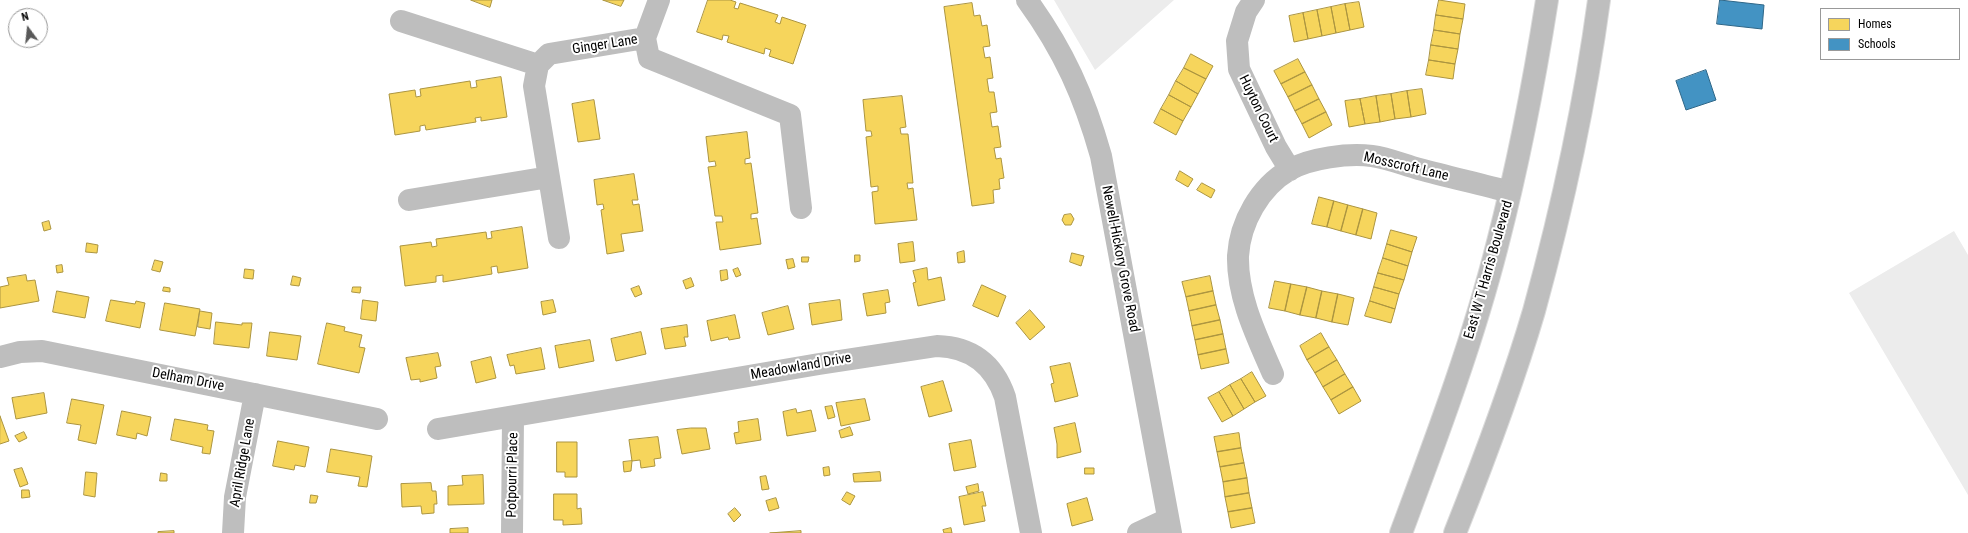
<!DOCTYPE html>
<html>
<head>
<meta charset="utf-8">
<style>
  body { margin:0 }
  #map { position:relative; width:1968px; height:533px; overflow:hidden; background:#fff; font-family:"Roboto Condensed",sans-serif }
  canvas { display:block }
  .legend { position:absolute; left:1820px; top:8px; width:140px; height:52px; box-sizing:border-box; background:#fff; border:1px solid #999; margin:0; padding:5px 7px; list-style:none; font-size:12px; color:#000 }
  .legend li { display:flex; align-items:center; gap:8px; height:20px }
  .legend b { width:20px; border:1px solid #999 }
  .north { position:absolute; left:8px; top:8px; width:40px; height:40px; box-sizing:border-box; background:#fff; border:1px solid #999; border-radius:50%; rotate:345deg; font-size:11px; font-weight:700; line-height:16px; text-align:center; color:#000 }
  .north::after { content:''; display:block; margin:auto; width:14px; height:18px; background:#595959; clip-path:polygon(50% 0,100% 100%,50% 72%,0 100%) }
</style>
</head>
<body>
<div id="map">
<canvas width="1968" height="533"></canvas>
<ul class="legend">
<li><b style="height:11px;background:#f6d55c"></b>Homes</li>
<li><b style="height:11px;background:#4393c3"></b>Schools</li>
</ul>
<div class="north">N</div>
</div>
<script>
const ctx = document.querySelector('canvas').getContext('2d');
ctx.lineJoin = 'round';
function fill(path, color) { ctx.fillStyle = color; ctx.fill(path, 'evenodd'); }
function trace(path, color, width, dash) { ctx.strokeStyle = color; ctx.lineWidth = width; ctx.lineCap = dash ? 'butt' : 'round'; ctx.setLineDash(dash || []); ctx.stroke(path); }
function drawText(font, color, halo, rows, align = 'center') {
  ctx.font = font + ' "Roboto Condensed",sans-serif'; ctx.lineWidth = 4; ctx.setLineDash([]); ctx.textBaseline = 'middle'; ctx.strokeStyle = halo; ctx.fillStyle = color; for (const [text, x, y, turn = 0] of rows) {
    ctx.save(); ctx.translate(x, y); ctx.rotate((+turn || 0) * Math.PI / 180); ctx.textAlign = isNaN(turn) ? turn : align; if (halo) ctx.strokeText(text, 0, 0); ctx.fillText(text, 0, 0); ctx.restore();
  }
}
fill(new Path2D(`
  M1054 0H1174L1095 70Z
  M1954 231 1968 255V495L1849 293Z`), '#ececec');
const homes = new Path2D(`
  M471 0H492L490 7Z
  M603 0H624L621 6Z
  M708 0H730L736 2 734 8 738 9 740 3 778 15 775 22 780 24 782 17 806 25 793 64 769 56 771 50 765 48 764 54 727 42 729 36 723 35 722 40 697 32Z
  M1439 0 1465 4 1463 19 1436 15Z
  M1359 2 1364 27 1350 30 1345 4Z
  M972 3 974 16 980 15 982 26 987 25 990 46 983 47 985 58 990 57 993 78 987 79 989 92H994L997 112 990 113 992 127 998 126 1001 147 994 148 996 159 1001 158 1004 178 999 179 1000 189 993 190 994 203 972 206 944 7Z
  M1345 4 1350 30 1336 33 1331 7Z
  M1331 7 1336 33 1322 36 1317 10Z
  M1317 10 1322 36 1308 39 1303 13Z
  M1303 13 1308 39 1294 42 1289 16Z
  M1436 15 1463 19 1460 34 1434 30Z
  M1434 30 1460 34 1458 49 1431 45Z
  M1431 45 1458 49 1455 64 1429 60Z
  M1191 54 1213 66 1206 79 1184 68Z
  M1298 59 1305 72 1281 84 1274 71Z
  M1429 60 1455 64 1453 79 1426 75Z
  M1184 68 1206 79 1198 94 1176 81Z
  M1305 72 1312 85 1288 97 1281 84Z
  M501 77 507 117 481 121V117L475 118 476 122 426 130 425 125 420 126V131L395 135 389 94 415 90 416 97 421 96 420 89 470 81 471 88 477 87 476 81Z
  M1176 81 1198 94 1191 107 1169 95Z
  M1312 85 1319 99 1295 111 1288 97Z
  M1422 89 1426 114 1411 117 1407 91Z
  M1407 91 1411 117 1395 119 1391 94Z
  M1391 94 1395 119 1380 122 1376 96Z
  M1169 95 1191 107 1183 121 1161 109Z
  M902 96 906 127 900 128 901 134H908L913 183H907L908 189 913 188 917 220 875 224 872 192 878 191V186L871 187 866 137 872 136 871 131H866L863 100Z
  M1376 96 1380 122 1365 124 1360 99Z
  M1319 99 1326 112 1302 124 1295 111Z
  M1360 99 1365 124 1349 127 1345 101Z
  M594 100 600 139 578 142 572 104Z
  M1161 109 1183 121 1176 135 1154 123Z
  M1326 112 1332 125 1309 138 1302 124Z
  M747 132 750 158 745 159V164L751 163 758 213 751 214V219L757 218 761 244 720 250 716 222H723L722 216H715L708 167 716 166 715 161 709 162 706 137Z
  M1180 171 1193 179 1188 187 1176 180Z
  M634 174 638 200H632L633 205 639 204 643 231 621 234 624 251 607 254 601 210 604 209 603 204 597 205 594 180Z
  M1202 183 1215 190 1211 198 1197 190Z
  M1319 197 1334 201 1327 227 1312 224Z
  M1334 201 1348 205 1341 231 1327 227Z
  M1348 205 1363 209 1356 235 1341 231Z
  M1363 209 1377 213 1371 239 1356 235Z
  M1071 214 1074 219 1071 225H1065L1062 220 1064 215Z
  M49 221 51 229 44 231 42 223Z
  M522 227 528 268 498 273 497 266 491 267 492 274 443 282V275L436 276V282L405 286 400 246 431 242 432 247 437 246 436 239 486 232 487 239 492 238 491 232Z
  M1391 230 1417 237 1412 252 1387 244Z
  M913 242 915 261 900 263 898 244Z
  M87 243 98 245 97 253 86 252Z
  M1387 244 1412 252 1408 266 1383 258Z
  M964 251 965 262 958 263 957 253Z
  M1072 253 1084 256 1081 266 1070 262Z
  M855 255H860V261L855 262Z
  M802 257H809L808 262H802Z
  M1383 258 1408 266 1404 280 1378 273Z
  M793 259 795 267 788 269 786 260Z
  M155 260 163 262 160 272 152 270Z
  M62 265 63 272 57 273 56 266Z
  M738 268 741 275 736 277 733 270Z
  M927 268 928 280 941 277 945 300 918 306 913 283 916 282 913 271Z
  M245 269 254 270 253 279 244 278Z
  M727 270 728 279 721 281 720 271Z
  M1378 273 1404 280 1399 294 1374 287Z
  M26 275 27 281 35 280 39 301 0 308V287L9 285 7 278Z
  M293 276 301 278 299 286 291 285Z
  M1210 276 1213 291 1186 297 1182 282Z
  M691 278 694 286 686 289 683 281Z
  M1275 281 1291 284 1285 311 1269 308Z
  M1291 284 1307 287 1300 315 1285 311Z
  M982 285 1006 296 998 317 973 306Z
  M639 286 642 294 635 297 631 289Z
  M164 287 170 288V292L163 291Z
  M353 287H361L360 293 352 292Z
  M1307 287 1322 291 1316 318 1300 315Z
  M1374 287 1399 294 1395 309 1370 301Z
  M888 290 890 302 885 303 886 313 867 316 863 294Z
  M57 291 89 297 85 318 53 312Z
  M1213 291 1216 305 1189 311 1186 297Z
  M1322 291 1338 294 1332 322 1316 318Z
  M1338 294 1354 298 1348 325 1332 322Z
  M111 300 135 304 136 301 145 303 140 328 106 321Z
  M363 300 378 302 376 321 361 319Z
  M553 300 556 312 543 315 541 302Z
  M840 300 842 320 812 325 809 304Z
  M1370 301 1395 309 1391 323 1365 316Z
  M165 303 200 309 195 336 160 330Z
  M1216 305 1220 320 1192 326 1189 311Z
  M788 306 794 329 768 335 762 313Z
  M1030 310 1045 327 1030 340 1016 323Z
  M200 311 212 313 210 329 198 327Z
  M735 315 740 338 729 340 728 337 711 341 707 321Z
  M1220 320 1223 334 1195 340 1192 326Z
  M216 322 242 325V323H252L249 348 214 344Z
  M327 323 345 327 344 331 362 335 359 347 365 348 359 373 318 364Z
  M687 325 688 337H684L686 346 665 349 661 329Z
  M270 332 301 336 297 360 267 356Z
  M641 332 646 354 616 361 611 339Z
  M1321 333 1329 347 1307 360 1300 346Z
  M1223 334 1226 349 1198 355 1195 340Z
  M590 340 594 361 559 368 555 346Z
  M1329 347 1337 360 1315 373 1307 360Z
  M541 348 545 369 516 374 514 365 510 366 507 355Z
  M1226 349 1229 363 1201 369 1198 355Z
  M438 353 441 366 435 367 437 378 420 382V379L411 380 406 358Z
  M491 357 496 378 476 383 471 362Z
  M1337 360 1345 374 1323 387 1315 373Z
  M1070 363 1078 396 1055 402 1051 384 1054 383 1050 367Z
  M1252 372 1266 396 1255 402 1241 379Z
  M1345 374 1353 387 1331 400 1323 387Z
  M1241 379 1255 402 1244 409 1230 385Z
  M943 381 952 411 929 417 921 387Z
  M1230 385 1244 409 1233 416 1219 392Z
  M1353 387 1361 401 1339 414 1331 400Z
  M1219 392 1233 416 1222 422 1208 398Z
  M44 393 47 413 16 419 12 398Z
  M72 399 104 405 96 444 78 440 81 425 67 423Z
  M865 399 870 420 841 426 836 403Z
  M832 406 835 417 828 419 825 407Z
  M796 409 797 413 811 410 816 431 787 436 783 412Z
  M122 411 151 417 147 436 137 433 136 439 117 435Z
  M0 416 9 441 0 444Z
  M175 419 208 425 207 430 214 431 210 454 202 453 203 447 171 440Z
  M758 419 761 440 736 444 734 433 739 432 738 422Z
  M1075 423 1081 452 1057 458V444L1054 428Z
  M850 427 853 435 841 438 839 431Z
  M691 428H706L710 449 682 454 677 430Z
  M24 432 27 438 19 442 15 436Z
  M1239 433 1241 448 1217 452 1214 437Z
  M658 437 661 458 654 459 655 466 641 468 640 460 632 461 629 440Z
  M971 440 976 467 954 471 949 444Z
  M278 441 309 447 305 467 295 465 294 470 273 466Z
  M557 442H577V477H565V472H557Z
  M1241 448 1244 463 1220 467 1217 452Z
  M331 449 372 456 367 487 358 486 360 477 327 472Z
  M632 461 631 471 624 472 623 462Z
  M1244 463 1247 478 1223 482 1220 467Z
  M829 467 830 475 824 476 823 468Z
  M22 468 28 484 20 487 14 470Z
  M1085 468H1094V474H1085Z
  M86 472 97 473 95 497 84 495Z
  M880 472 881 481 854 482 853 474Z
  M161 473 167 474V481H160Z
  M483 475 484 504 448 505V486L463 485 462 476Z
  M766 476 769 489 762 490 760 477Z
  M1247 478 1249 493 1225 497 1223 482Z
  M431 483 432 491H436L437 504H434V513L422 514 421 506 402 507 401 484Z
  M978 484 979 491 968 494 966 487Z
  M22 490H29L30 497 22 498Z
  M847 492 855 496 850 505 842 500Z
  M983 492 986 506H982L985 521 964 525 959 497Z
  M1249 493 1252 508 1228 512 1225 497Z
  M554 494H577V509L581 508 582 524 563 525V520H554Z
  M311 495 318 496 316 503H310Z
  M776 498 779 508 769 511 766 501Z
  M1087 498 1093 520 1072 526 1067 504Z
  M735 508 741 515 734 522 728 514Z
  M1252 508 1255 523 1231 528 1228 512Z
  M468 528V533H450V529Z
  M951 528 952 533H944L943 530Z
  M174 531V533H158V532Z
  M801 531V533H770Z`);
fill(homes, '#f6d55c');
trace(homes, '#ac9540', 1);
const schools = new Path2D(`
  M1720 0 1764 5 1762 29 1717 24Z
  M1706 70 1716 100 1686 110 1676 81Z`);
fill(schools, '#4393c3');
trace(schools, '#2f6788', 1);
const major = new Path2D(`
  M1401 533C1436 439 1472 344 1497 246 1518 165 1534 83 1547 0
  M1455 533C1484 460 1512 386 1534 311 1562 209 1585 104 1599 0`);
trace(major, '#dbdbdb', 24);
trace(new Path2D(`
  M1027 0C1064 51 1084 96 1101 156L1171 533
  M1254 0 1246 12 1237 41 1239 69 1276 147 1290 170
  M401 21 538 65
  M645 38 649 58 790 115 801 208
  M409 200 549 177
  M559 238 534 86 538 65 549 54 645 38 659 0
  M0 357 20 352 42 351 377 419
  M1273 374C1257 337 1237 297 1238 256 1240 222 1260 187 1289 170 1310 158 1348 153 1372 156 1388 158 1404 165 1419 169 1449 177 1480 184 1510 192
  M438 429 819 364 937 346C972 347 994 365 1005 397L1031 533
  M233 533 235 497 255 394
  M512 533 513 417
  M1138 533 1168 519`), '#bebebe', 22);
trace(major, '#bebebe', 22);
drawText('14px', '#000', '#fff', [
  ["Ginger Lane",605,45,-9],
  ["Huyton Court",1258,109,64],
  ["Mosscroft Lane",1406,167,13],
  ["Newell-Hickory Grove Road",1120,259,79],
  ["East W T Harris Boulevard",1489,270,-74],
  ["Meadowland Drive",801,367,-10],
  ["Delham Drive",188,380,11],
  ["April Ridge Lane",243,463,-80],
  ["Potpourri Place",513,475,-89]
]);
</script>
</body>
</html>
